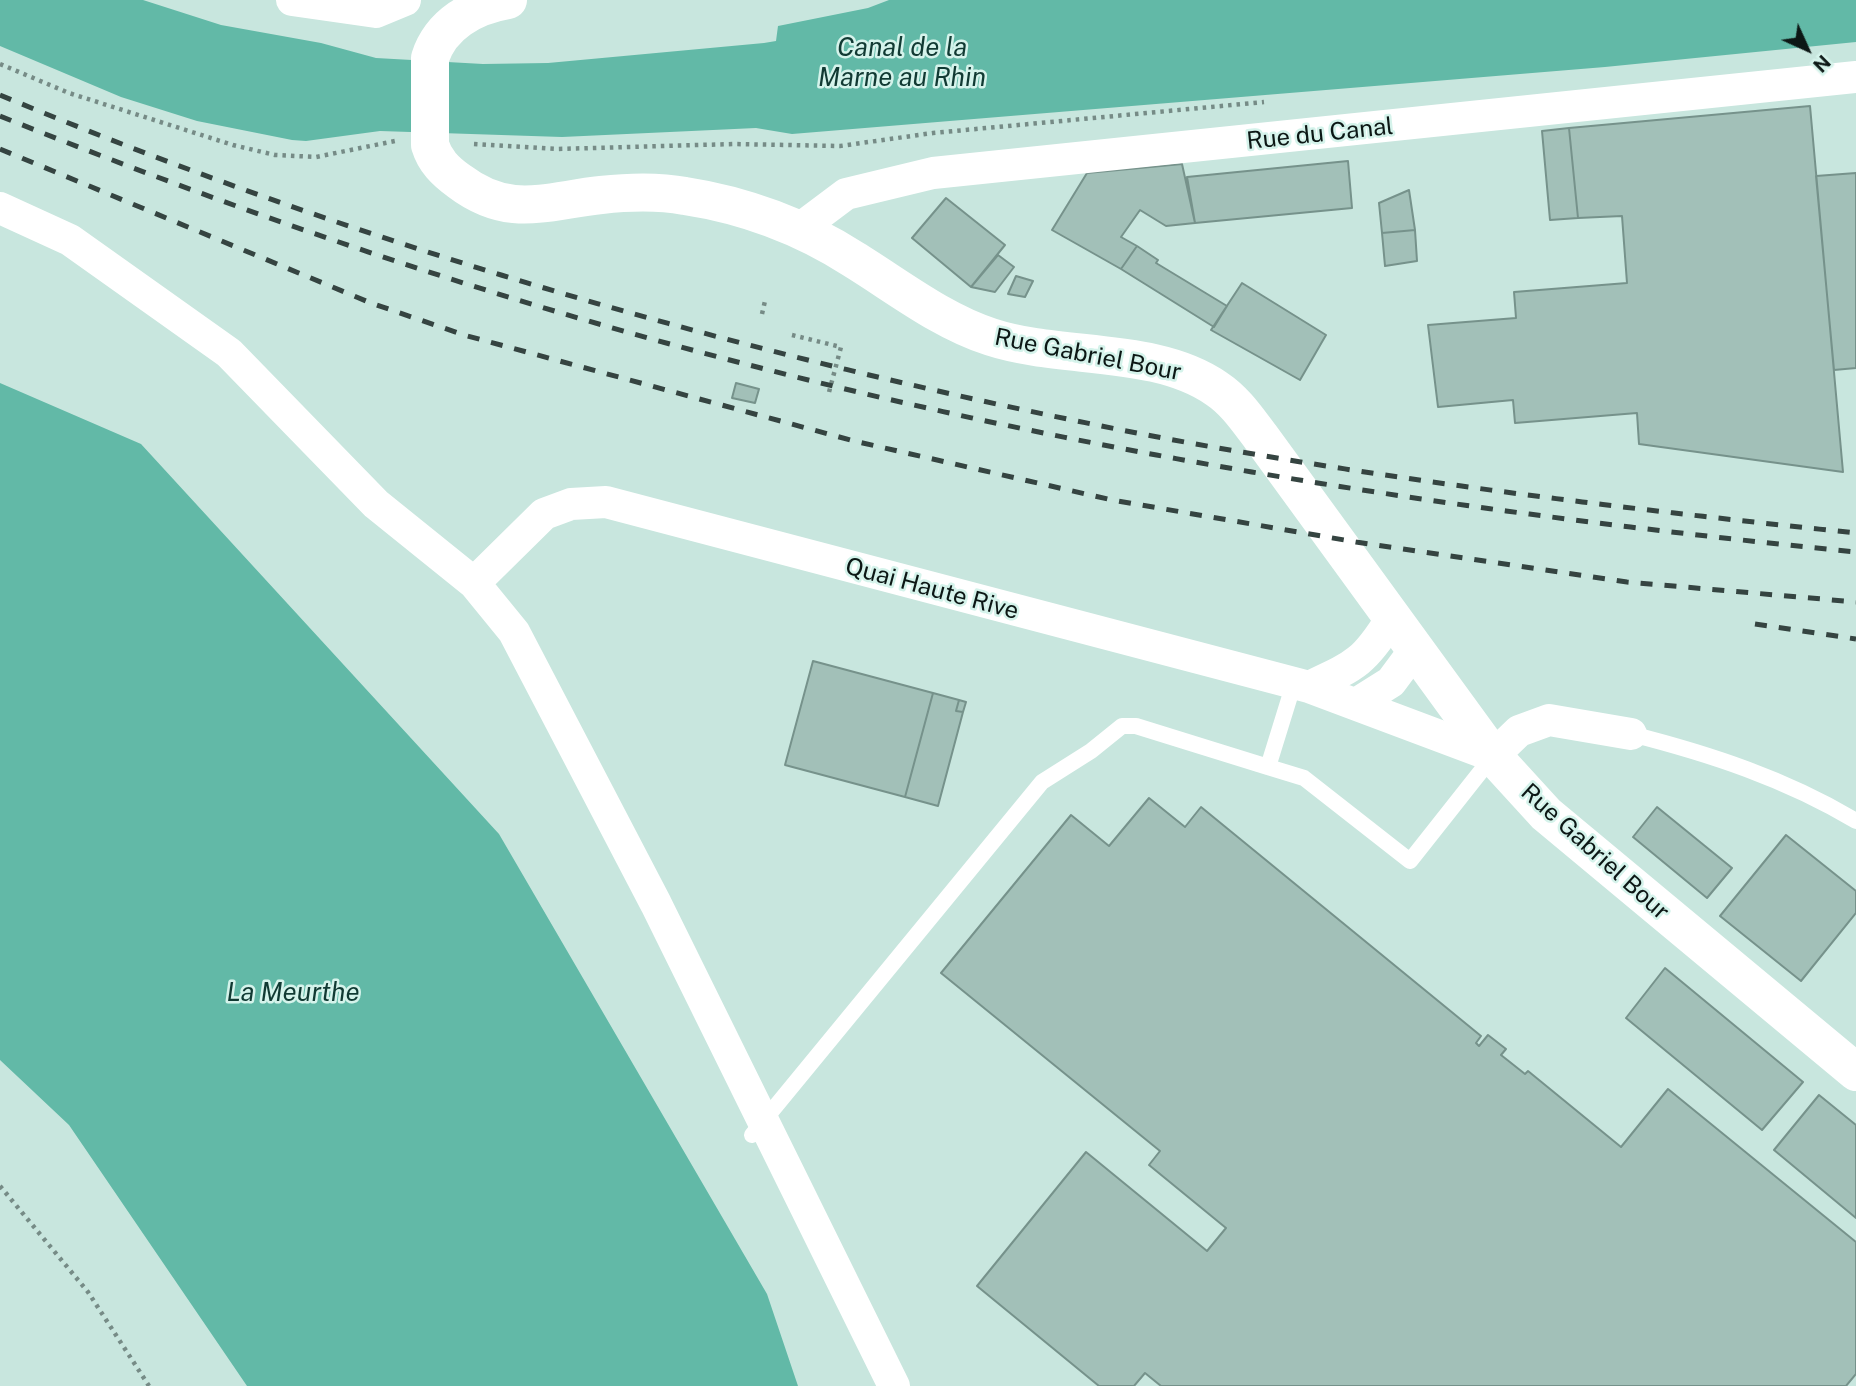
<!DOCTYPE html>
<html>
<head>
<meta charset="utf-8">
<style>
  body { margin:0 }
  #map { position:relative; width:1856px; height:1386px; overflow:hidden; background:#c8e6de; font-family:"Public Sans",sans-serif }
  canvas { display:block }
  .north { position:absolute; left:1772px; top:14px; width:70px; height:70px; -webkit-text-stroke:5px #d5f3eb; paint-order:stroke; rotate:135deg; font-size:19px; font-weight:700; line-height:28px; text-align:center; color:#0c1715 }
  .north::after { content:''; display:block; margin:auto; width:24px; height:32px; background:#0c1715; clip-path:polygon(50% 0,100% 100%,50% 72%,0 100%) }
</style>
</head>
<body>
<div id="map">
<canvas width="1856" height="1386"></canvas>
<div class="north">N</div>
</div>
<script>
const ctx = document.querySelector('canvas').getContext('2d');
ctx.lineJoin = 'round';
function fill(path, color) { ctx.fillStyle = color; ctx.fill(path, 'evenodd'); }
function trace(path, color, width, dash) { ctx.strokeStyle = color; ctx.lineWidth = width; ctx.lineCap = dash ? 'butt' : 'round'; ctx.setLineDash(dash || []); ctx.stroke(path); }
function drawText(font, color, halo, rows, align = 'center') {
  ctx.font = font + ' "Public Sans",sans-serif'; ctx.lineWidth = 5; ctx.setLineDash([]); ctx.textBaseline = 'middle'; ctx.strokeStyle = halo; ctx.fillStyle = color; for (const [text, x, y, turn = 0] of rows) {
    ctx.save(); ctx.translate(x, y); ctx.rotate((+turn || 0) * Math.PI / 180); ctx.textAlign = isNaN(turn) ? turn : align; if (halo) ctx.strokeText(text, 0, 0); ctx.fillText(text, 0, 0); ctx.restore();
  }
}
fill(new Path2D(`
  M0 0H143L221 25 321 43 376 58 483 64 548 63 764 43 776 41 778 26 868 8 889 0H1856V42L1605 67 792 134 756 128 562 137 380 131 306 141 292 140 197 121 121 97 0 46Z
  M0 383 141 444 499 834 767 1294 798 1386H247L69 1125 0 1060Z`), '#62b9a7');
const building = new Path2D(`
  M1810 106 1843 472 1639 444 1637 413 1515 423 1513 400 1438 407 1428 325 1516 318 1514 292 1627 283 1622 216 1578 218 1569 128Z
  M1569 128 1578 218 1550 220 1542 131Z
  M1348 161 1352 208 1195 223 1187 177Z
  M1182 164 1195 223 1166 226 1140 210 1121 237 1137 246 1121 269 1052 230 1087 173Z
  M1856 173V368L1834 370 1816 176Z
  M1409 190 1415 230 1382 233 1379 203Z
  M946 198 1005 245 971 287 912 238Z
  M1415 230 1417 261 1385 266 1382 233Z
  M1137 246 1158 260 1156 263 1227 306 1214 327 1121 269Z
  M998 255 1014 267 995 292 971 287Z
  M1016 276 1033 281 1025 297 1008 294Z
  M1242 283 1326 335 1300 380 1211 330Z
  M736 383 759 389 755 403 732 398Z
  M813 661 933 693 905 797 785 765Z
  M933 693 959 700 956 711 963 712 938 806 905 797Z
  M959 700 966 702 963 712 956 711Z
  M1149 798 1185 827 1201 807 1481 1036 1476 1043 1479 1046 1488 1035 1506 1049 1501 1055 1525 1074 1528 1071 1621 1147 1668 1089 1856 1242V1374L1846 1386H1161L1145 1373 1134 1386H1099L977 1286 1086 1152 1207 1251 1226 1228 1149 1165 1160 1151 941 973 1071 815 1109 846Z
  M1657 807 1732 868 1707 898 1633 837Z
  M1786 835 1856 891V913L1801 981 1720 916Z
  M1665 968 1803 1082 1762 1130 1626 1018Z
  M1819 1095 1856 1125V1218L1774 1150Z`);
fill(building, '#a2c0b8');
trace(building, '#76928b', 2);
trace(new Path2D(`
  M0 64 69 93 233 145 275 155 316 157 395 141
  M474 144 557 149 734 144 840 146 933 133 1264 102
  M762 314 765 301
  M792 335 841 347 828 396
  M0 1186 88 1292 149 1386`), '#768b86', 4.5, [3.5, 5]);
trace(new Path2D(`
  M1294 683 1268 767 1304 778 1410 861 1493 756
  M1631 734C1710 754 1786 779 1856 821
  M752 1135 1042 782 1091 751 1122 726H1136L1268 767`), '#fff', 16);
trace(new Path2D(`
  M292 0 376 12 405 0
  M0 208 70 240 229 353 376 504 474 583 514 632 656 904 894 1386
  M798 230 846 194 933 173 1856 77
  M474 583 544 514 571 504 606 502 1309 687 1493 756 1519 731 1549 720 1631 734
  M1309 687C1354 666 1364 663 1391 619
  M1356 704 1391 682 1414 651`), '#fff', 32);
trace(new Path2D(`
  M508 0C473 6 441 24 430 58V145C435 161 445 171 459 181 509 219 545 201 601 195 628 192 658 191 685 196 744 205 803 227 853 259 897 286 941 321 991 337 1061 360 1156 346 1217 389 1235 401 1247 419 1260 436L1493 756 1546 814 1856 1072`), '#fff', 38);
trace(new Path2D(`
  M0 95C367 248 752 358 1142 434 1378 479 1617 508 1856 533
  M0 116C247 215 498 301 757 367 1117 460 1486 515 1856 552
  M0 149 371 303 464 335 854 441 1112 500 1356 542 1627 582 1856 602
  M1755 624 1856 639`), '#354441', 5, [12, 12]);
drawText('24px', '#0c1715', '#d5f3eb', [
  ["Rue du Canal",1320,134,-6],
  ["Rue Gabriel Bour",1088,355,11],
  ["Quai Haute Rive",932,589,15],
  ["Rue Gabriel Bour",1595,852,42]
]);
drawText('italic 26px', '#113a33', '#d5f3eb', [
  ["Canal de la",902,48],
  ["Marne au Rhin",902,78],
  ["La Meurthe",293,993]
]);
</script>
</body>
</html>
